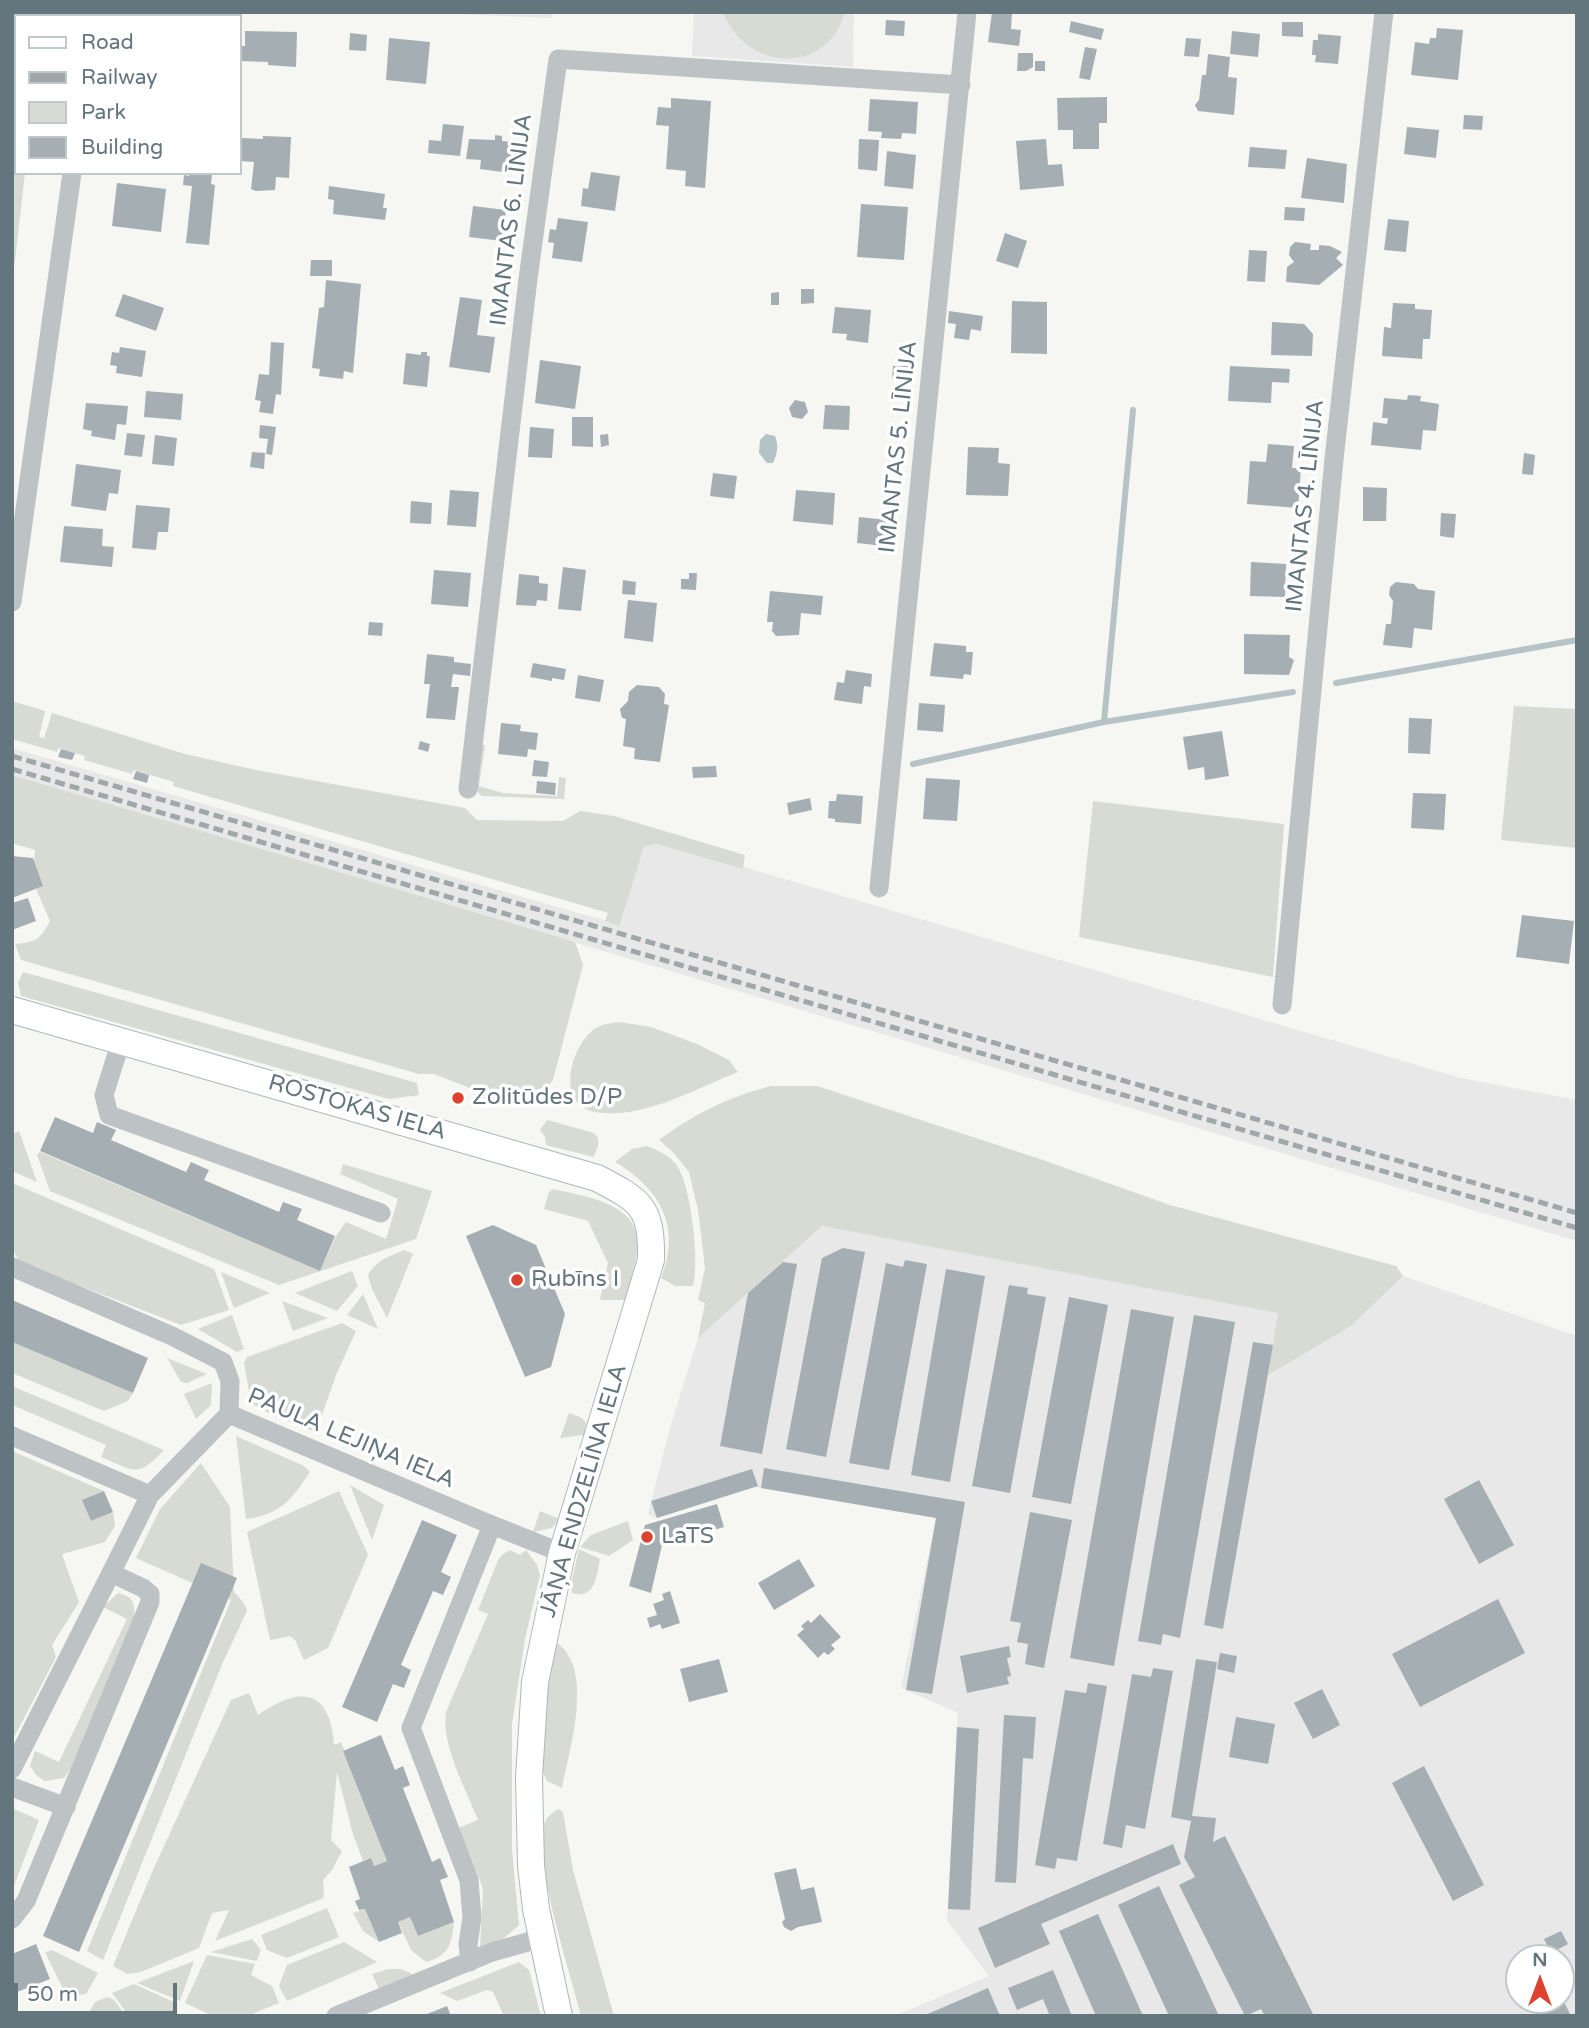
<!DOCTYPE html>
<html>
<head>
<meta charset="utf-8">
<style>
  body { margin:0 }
  #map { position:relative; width:1589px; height:2028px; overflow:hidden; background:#f6f6f3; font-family:"Varela Round",sans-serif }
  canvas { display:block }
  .frame { position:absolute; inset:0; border:14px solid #63757d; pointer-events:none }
  .legend { position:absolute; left:14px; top:14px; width:228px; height:161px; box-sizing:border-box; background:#fff; border:2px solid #c1c8cb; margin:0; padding:9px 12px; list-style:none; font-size:21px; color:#63757d }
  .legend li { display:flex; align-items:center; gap:14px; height:35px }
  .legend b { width:35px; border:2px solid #c1c8cb }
  .north { position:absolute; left:1505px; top:1944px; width:70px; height:70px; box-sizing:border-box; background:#fff; border:2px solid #c1c8cb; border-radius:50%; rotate:0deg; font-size:19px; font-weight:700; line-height:28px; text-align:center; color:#63757d }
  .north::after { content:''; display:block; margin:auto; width:24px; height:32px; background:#db432f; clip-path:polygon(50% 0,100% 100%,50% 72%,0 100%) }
  .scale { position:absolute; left:14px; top:1983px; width:163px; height:32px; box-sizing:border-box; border:4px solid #63757d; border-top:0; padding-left:9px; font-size:21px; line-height:24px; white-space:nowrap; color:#63757d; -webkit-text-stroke:5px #fff; paint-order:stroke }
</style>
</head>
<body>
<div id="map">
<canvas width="1589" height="2028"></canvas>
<div class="frame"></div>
<ul class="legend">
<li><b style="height:9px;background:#fff"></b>Road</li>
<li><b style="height:9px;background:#9fa7ab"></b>Railway</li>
<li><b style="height:19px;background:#d7dbd3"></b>Park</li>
<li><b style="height:19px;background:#a5afb3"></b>Building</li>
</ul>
<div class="north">N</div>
<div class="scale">50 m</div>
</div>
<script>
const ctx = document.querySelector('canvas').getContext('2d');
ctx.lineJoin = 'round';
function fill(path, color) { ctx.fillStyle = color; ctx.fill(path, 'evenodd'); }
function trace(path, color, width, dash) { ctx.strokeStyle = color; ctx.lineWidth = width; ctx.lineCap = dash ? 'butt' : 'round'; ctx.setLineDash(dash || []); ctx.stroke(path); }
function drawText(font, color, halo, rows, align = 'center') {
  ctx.font = font + ' "Varela Round",sans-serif'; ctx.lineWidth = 7; ctx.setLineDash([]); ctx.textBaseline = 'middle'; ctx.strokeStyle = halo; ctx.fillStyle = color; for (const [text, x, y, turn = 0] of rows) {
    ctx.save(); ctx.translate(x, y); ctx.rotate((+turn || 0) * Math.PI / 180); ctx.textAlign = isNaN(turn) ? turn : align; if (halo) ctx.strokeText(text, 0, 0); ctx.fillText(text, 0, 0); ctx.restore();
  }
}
fill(new Path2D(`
  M409 12H552L551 18Z
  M694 12H854L853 67 692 56Z
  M12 748 578 913 599 918 618 926 644 847 656 844 743 869 744 867 1461 1078 1577 1100V1241L12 775Z
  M822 1226 1351 1326 1403 1276 1577 1336V2016H892L907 2011 989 1976 947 1921 958 1713 901 1688 936 1518 754 1487 657 1518 648 1514 670 1428 698 1338ZM1519 1958H1561V2000H1519Z`), '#e7e8e7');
fill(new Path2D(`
  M723 12H845C827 76 746 72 723 12Z
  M12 112 16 113V173H25L14 269Z
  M12 701 45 711 39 737 44 738 52 713 185 754 256 770 465 808 477 820 563 821 580 811 614 816 745 855 743 869 656 844 644 847 619 926 605 921 608 913 605 912 173 786 174 782 134 770 132 774 84 760 85 756 59 748 57 752 12 739Z
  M1514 706 1577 709V848L1501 840Z
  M481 745H485L479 786 503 793 557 796 559 777 566 778 564 799 482 796 475 790Z
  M12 775 575 942 583 965 553 1080 534 1103 526 1102 477 1087 475 1090 434 1074H419L21 960 15 944C36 942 40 940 50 921L36 889 42 886 34 864 35 850 12 843Z
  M1093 801 1284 824 1273 977 1079 937Z
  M23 972 417 1083 419 1095 389 1099 21 996 18 983Z
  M619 1022 651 1027 697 1044 729 1060 738 1072C695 1089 642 1120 595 1112 553 1104 572 1040 598 1027 604 1024 613 1023 619 1022Z
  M771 1086H817L1040 1159 1170 1205 1396 1266 1403 1276 1351 1326 1268 1375 1278 1313 822 1226 698 1338 705 1303 698 1300 705 1268 698 1210 689 1172 673 1152 659 1140C694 1114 728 1097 771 1086Z
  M547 1120 594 1133C602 1140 597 1148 594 1157L546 1145 545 1137 540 1130Z
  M19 1131 37 1182 12 1171V1134Z
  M647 1146C657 1150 667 1154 675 1163 691 1180 700 1264 693 1286H675L661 1278C682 1226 660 1189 615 1162L632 1149Z
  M40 1152 320 1271 336 1236 346 1222 386 1239 398 1199 340 1174 343 1164 432 1191 416 1239 279 1285 50 1191 37 1155Z
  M12 1183 214 1269 229 1310 181 1325 19 1262 12 1247Z
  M553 1189C586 1197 644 1203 637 1251 635 1268 629 1284 626 1300H600L608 1263 588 1221 544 1209 549 1192Z
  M404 1250 413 1254 387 1318 372 1289 368 1275C377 1260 388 1257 404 1250Z
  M352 1271 358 1286 337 1311 295 1293Z
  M221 1272 270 1293 234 1308Z
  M363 1294 378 1329 347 1315Z
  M282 1301 328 1318 293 1331Z
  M232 1315 244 1349 237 1352 198 1329Z
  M342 1323 356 1331 336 1375 316 1432 272 1415 251 1403 244 1363 247 1357Z
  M12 1342 133 1393 128 1401 104 1411 12 1373Z
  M167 1358 207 1374 187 1383 181 1382Z
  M212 1383 211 1405 196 1419 184 1394Z
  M12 1386 164 1450C137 1479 135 1471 101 1457L106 1445 12 1405Z
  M569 1413 582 1418 586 1423 584 1435 560 1438Z
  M236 1436 304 1466 310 1472C291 1500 282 1514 246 1519Z
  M12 1451 104 1491 83 1500 91 1521 113 1512 115 1526 105 1542 62 1554 79 1602 52 1645 56 1657 12 1741Z
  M201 1463 230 1507 234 1592 244 1603 247 1611 223 1662 103 1960 87 1951 231 1600 136 1558 160 1509Z
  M350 1485 384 1505 372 1540Z
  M339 1491 368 1555 328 1648 304 1660 295 1640 290 1636 270 1640 247 1532Z
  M540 1511 559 1519 552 1528 533 1532Z
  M628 1521 633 1540 609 1556 580 1547 591 1535Z
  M579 1549 600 1559C597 1575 595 1600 572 1593L571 1584Z
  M510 1550 520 1555 526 1550 537 1565 540 1575 525 1639 512 1724V1849L519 1925 503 1939 480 1947 483 1888 458 1828 478 1820C466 1789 441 1745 446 1712L488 1614 478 1610 498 1560 503 1554Z
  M118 1593C134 1597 135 1603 134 1619L74 1764 64 1778 45 1781 36 1775 30 1766 35 1751 59 1762 127 1619 103 1607Z
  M557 1643C595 1669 569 1752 562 1788L547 1781 541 1767 549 1678Z
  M249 1693 258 1715C300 1686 330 1688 334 1745L341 1742 387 1861 374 1866 371 1858 363 1861 352 1831 337 1772 331 1840 342 1851 332 1870 323 1880 324 1898 215 1941 229 1910 212 1913 199 1948 141 1972 127 1974 113 1966 153 1870 231 1700Z
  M12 1808 39 1820 14 1886 12 1881Z
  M558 1809 563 1812 573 1870 614 2016H581C571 1974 533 1862 544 1825 546 1817 551 1814 558 1809Z
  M327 1908 339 1937 287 1958 267 1950 261 1935Z
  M365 1909 379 1942 363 1931 353 1913Z
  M410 1917 418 1936 454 1922C451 1945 450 1955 426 1962L411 1950 398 1922Z
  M252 1939 261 1950 257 1961 211 1952Z
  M344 1942 377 1962 287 2001 279 1986 287 1965Z
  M52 1950 98 1973 86 1994 69 1996 64 1991 45 1952Z
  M207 1955 255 1964 251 1975 272 1986 279 2003 247 2016H213L185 2003Z
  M194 1961 180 2001 137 1983Z
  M519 1962 529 1970 541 2016H504L493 1992 487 1990 457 2001 440 1993Z
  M388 1969H401L415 1975 379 1989 372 1974Z
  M134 1984 178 2004 173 2016H129L112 1993Z
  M107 1997 113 1999 126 2016H87L95 2002Z`), '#d7dbd3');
fill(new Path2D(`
  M766 434 775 436C779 446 777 454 773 463H767L759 453 760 440Z`), '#b5c3c6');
trace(new Path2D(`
  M1336 683 1577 640
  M1104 722 1133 410
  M913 764 1104 722 1293 692`), '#b5c3c6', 6);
fill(new Path2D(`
  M22 12H59L58 16H21Z
  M992 12H1012L1011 29 1021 30 1019 46 988 42Z
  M886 20 905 21 904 36 885 35Z
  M1071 21 1104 29 1101 40 1069 32Z
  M1282 22H1303V37L1282 36Z
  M1437 28 1463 30 1458 80 1411 75 1415 42 1429 44 1430 38H1436Z
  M245 31 297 32 296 67 268 65V62L240 61V46H245Z
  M1232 31 1260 34 1258 57 1230 54Z
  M350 33 367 35 366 51 349 50Z
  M1318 34 1341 36 1338 64 1315 62 1316 55H1312L1313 40H1318Z
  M389 38 430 42 426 84 386 80Z
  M1186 38 1201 39 1199 57 1184 56Z
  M1085 47 1097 49 1090 80 1079 78Z
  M1018 53H1033V67L1026 71H1017Z
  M1208 54 1230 57 1228 77 1237 78 1234 115 1198 111 1195 105 1199 100 1202 75H1206Z
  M1035 61H1045V71H1035Z
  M1107 97V123H1099V149H1073V130H1058L1057 98Z
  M671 98 711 101 705 188 685 186 686 171 666 169 669 126 656 125 658 107 671 108Z
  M870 99 918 102 916 134 902 133 901 139 881 138 882 132 868 131Z
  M1464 115 1483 116 1482 130 1463 129Z
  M443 124 464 126 460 156 428 153 429 140 441 141Z
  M1407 127 1439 130 1436 158 1404 154Z
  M495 135 502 136V141L514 142 510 173 480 169 481 160 466 159 469 139 495 140Z
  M263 136 291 137 289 178 276 177 275 190 256 191 251 189 254 162 241 161 242 138 263 139Z
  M859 139 879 140 877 171 858 169Z
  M1046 139 1048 165 1062 164 1064 186 1020 190 1016 141Z
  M1250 147 1287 150 1285 169 1248 167Z
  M887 151 916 155 913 189 884 186Z
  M1307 158 1347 164 1344 203 1301 198Z
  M591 172 620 176 615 211 581 206 583 188 588 189Z
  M189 173H212L211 184 215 185 209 245 186 243 192 186 183 185 184 175 189 176Z
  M117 183 166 189 161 232 112 226Z
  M329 186 385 194 383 208H387L385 220 333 214 334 200 328 199Z
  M861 204 908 207 904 260 857 257Z
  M473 206 506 210 502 241 469 237Z
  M1285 207 1305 208 1304 221 1284 220Z
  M558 218 588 222 582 262 552 258 554 243 548 242 550 229 556 230Z
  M1388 219 1409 221 1406 252 1384 250Z
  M1005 233 1027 241 1018 268 996 261Z
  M1295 242 1311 244 1310 250H1319V245L1330 246 1342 252 1336 258 1343 265 1319 285 1286 282 1287 267 1294 262 1289 255 1290 247Z
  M1249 250 1267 251 1265 282 1247 281Z
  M311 260H332V276H310Z
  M326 280 361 284 353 373 344 371 343 379 319 376 320 369 312 368 319 308 324 307Z
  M801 289H814V303L801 304Z
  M779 292V305H771V293Z
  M123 294 164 308 156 331 115 316Z
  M460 297 482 300 477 335 495 337 490 373 449 367Z
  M1012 301 1047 302V354L1011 353Z
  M1393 303 1415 304V309L1432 310 1430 339H1423L1422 359 1382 356 1384 327 1391 328Z
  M835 307 871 310 868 343 846 340 847 334 832 333Z
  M949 311 983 316 981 331 971 329 969 340 954 338 956 324 948 323Z
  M1272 322 1304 324 1313 334 1312 356 1271 355Z
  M271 342 284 343 281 395 276 394 273 414 259 412 261 401 255 400 259 374 269 375Z
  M120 347 146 351 142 377 116 373 117 366 110 365 112 352 119 353Z
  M421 352H427V356H430L427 387 403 384 406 353 421 355Z
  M540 360 581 366 575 409 535 403Z
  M893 366H913L912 380 892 379Z
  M1230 366 1290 369 1289 383 1272 382 1271 403 1228 401Z
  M146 391 183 394 181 420 144 417Z
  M1408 395 1421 396 1420 401 1439 404 1436 431 1423 430 1421 450 1371 445 1373 422 1387 424 1388 418H1382L1384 398 1407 400Z
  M795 400 805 402 808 412 802 419 792 417 789 408Z
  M86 403 128 406 126 425 117 424 115 440 91 436 92 431 83 429Z
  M825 405 850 406 849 430 823 429Z
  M572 417H593V447L572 446Z
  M260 425 276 427 272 455 266 454 268 439 259 438Z
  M530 427 554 429 552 458 528 457Z
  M127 433 145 435 142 457 124 455Z
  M608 434 609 445 601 447 600 435Z
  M155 435 177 438 174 466 152 464Z
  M1268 444 1294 446 1292 468H1301L1298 508 1247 504 1250 461 1266 462Z
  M968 447 999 448 998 463 1010 464 1008 496 966 495Z
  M252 452 265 453 264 469 250 467Z
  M1524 453 1535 455 1533 475 1522 474Z
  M76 464 121 470 118 494 109 493 106 511 71 506Z
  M713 473 737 476 734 499 710 496Z
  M1363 487 1387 488 1386 521H1363Z
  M450 490 479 492 476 527 447 525Z
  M796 490 835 493 833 525 793 521Z
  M411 501 432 503 431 524 410 523Z
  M136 505 170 508 168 532H158L156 550 132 548Z
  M1441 513 1456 514 1454 538 1440 536Z
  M859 517 887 520V527L892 528 891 535H885L884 546 857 543Z
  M64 526 103 529 102 546 114 547 112 567 60 562Z
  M1251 562 1286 564 1285 597 1250 596Z
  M563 567 586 570 581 611 558 609Z
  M434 570 471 573 468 607 431 604Z
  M689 573H697L696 590 681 589V579H689Z
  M519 574 539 576V583L548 584 547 601 537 600 536 606 516 605Z
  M623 580 636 582 635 595 622 594Z
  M1396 582 1414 584 1418 589 1435 591 1432 630 1414 628 1412 648 1383 645 1386 624H1391L1393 601 1389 595 1390 587Z
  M770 591 823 596 821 615 801 613 799 635 776 636 772 631 773 622H767Z
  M628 600 657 603 653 642 624 638Z
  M369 622 383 623 382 636 368 635Z
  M1244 634 1290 635 1289 657 1294 660 1289 675 1244 674Z
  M934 643 966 646V652H973L971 675 964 674 963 679 930 676Z
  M427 654 454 657V662L471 664 470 676 453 674 451 687H459L455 720 426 718 430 684H424Z
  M533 663 566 669 564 680 552 678V681L530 677Z
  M846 670 872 674 871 687 864 686 862 704 834 700 837 682 844 683Z
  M578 675 604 680 600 702 575 698Z
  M637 685 659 687 665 694 664 704 669 705 660 762 634 759 635 748 623 746 626 719 622 718 620 709 628 701 629 692Z
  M919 703 945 705 943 732 917 730Z
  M1409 718 1432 719 1430 754 1408 753Z
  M501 723 521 725 520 731 538 733 536 750 528 749 527 757 498 754Z
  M1222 731 1229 776 1205 780 1204 767 1188 770 1183 737Z
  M420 741 430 744 428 752 418 749Z
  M61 749 75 753 72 760 58 757Z
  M534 760 549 762 547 777 532 776Z
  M716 766 717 777 693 778 692 767Z
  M136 771 149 775 147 783 133 779Z
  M926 778 960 780 957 821 923 819Z
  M537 781 556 783 555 795 536 793Z
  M1413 793 1446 794 1444 830 1411 828Z
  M837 794 863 796 861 824 835 822V819L828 818 829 801H836Z
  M810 798 812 810 789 815 787 803Z
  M12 856 33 858 43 886 12 898Z
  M28 898 36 921 12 930V903Z
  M1522 915 1574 921 1569 964 1516 957Z
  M476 1087 497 1092 495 1102 474 1096Z
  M55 1117 93 1133 97 1122 116 1130 111 1140 186 1172 191 1162 209 1170 204 1180 279 1212 283 1202 302 1209 297 1220 335 1236 320 1271 40 1151Z
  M493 1225 536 1245 565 1314 551 1367 525 1377 466 1236Z
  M843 1248 865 1252 826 1457 786 1449 822 1258Z
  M905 1260 927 1264 889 1470 849 1463 886 1263 903 1267Z
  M783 1262 797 1264 762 1454 720 1446 748 1293Z
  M946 1269 985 1276 950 1482 911 1475Z
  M1009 1285 1028 1288 1027 1294 1046 1297 1010 1493 972 1486Z
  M1069 1297 1108 1305 1071 1504 1032 1497Z
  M12 1300 148 1358 133 1393 12 1342Z
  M1131 1309 1174 1317 1114 1666 1070 1658Z
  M1194 1315 1235 1322 1180 1638 1163 1634 1161 1645 1138 1641Z
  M1253 1342 1273 1345 1223 1629 1204 1625Z
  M764 1468 965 1502 932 1694 906 1690 936 1518 761 1488Z
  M752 1469 758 1486 657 1518 651 1501Z
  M1479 1480 1514 1545 1479 1564 1444 1499Z
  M104 1491 113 1512 91 1521 82 1500Z
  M717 1504 724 1527 662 1545 651 1593 629 1586 645 1525Z
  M1030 1512 1072 1520 1044 1668 1025 1664 1028 1644 1017 1642 1021 1623 1010 1621Z
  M422 1520 457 1535 441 1572 451 1577 443 1595 433 1591 401 1665 411 1670 404 1688 393 1684 377 1722 342 1707Z
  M799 1559 815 1586 774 1610 758 1583Z
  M201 1563 237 1578 79 1952 43 1936Z
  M670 1591 680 1623 662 1629 660 1624 650 1628 647 1618 657 1615 653 1604 664 1600 662 1594Z
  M1498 1599 1525 1653 1420 1707 1392 1654Z
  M820 1614 841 1637 831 1645 835 1649 828 1655 824 1652 818 1658 797 1635 804 1629 801 1626 808 1620 811 1623Z
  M1009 1646 1011 1657 1007 1658 1011 1676 1007 1677 1009 1684 967 1693 960 1656Z
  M1220 1653 1237 1656 1234 1673 1217 1669Z
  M719 1659 728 1692 689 1702 680 1669Z
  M1196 1659 1217 1662 1192 1816 1216 1818 1213 1842 1225 1836 1314 2016H1265L1261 2009 1245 2016 1179 1885 1195 1877 1184 1857 1191 1821 1171 1817Z
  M1153 1668 1173 1671 1145 1829 1126 1825 1122 1848 1103 1844 1132 1674 1151 1677Z
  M1088 1683 1107 1686 1077 1861 1057 1858 1055 1869 1035 1865 1065 1690 1086 1693Z
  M1322 1689 1340 1725 1313 1739 1294 1703Z
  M1004 1715 1036 1717 1033 1759 1023 1758 1016 1883 995 1882Z
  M1236 1717 1275 1724 1268 1764 1229 1757Z
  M957 1727 979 1729 970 1910 948 1909Z
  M381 1735 395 1770 403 1766 410 1785 403 1788 432 1862 440 1858 448 1877 440 1880 454 1922 418 1936 410 1917 398 1922 402 1933 379 1942 365 1909 359 1910 355 1901 360 1899 349 1867 371 1858 374 1866 387 1861 343 1751Z
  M1424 1766 1484 1885 1453 1901 1392 1783Z
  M1173 1844 1181 1864 1041 1924 1050 1944 995 1968 978 1928Z
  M796 1868 801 1890 814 1887 822 1922 798 1927 791 1931 784 1927 782 1922 785 1919 774 1873Z
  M1159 1886 1219 2016H1169L1118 1905Z
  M1098 1914 1143 2016H1096L1059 1931Z
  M1561 1931 1568 1944 1551 1953 1544 1939Z
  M36 1944 50 1979 12 1994V1954Z
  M1053 1970 1072 2016H1050L1043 1999 1017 2010 1008 1988Z
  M988 1988 1000 2016H923Z
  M1563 2000 1571 2016H1531Z
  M447 2006 451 2016H422Z`), '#a5afb3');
const secondary = new Path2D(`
  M12 1010 597 1178C641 1201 652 1207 651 1260L562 1553 535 1682 529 1777 531 1865 536 1909 559 2016`);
trace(secondary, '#b0b7ba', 28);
trace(new Path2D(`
  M96 16V12
  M12 602 72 173
  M468 789 528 279 558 59 961 85
  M879 888 967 12
  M1282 1005 1334 459 1384 12
  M121 1041 104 1095 109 1115 381 1213
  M12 1267 172 1336 223 1362 230 1381 229 1414 482 1521 562 1553
  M12 1436 150 1495
  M12 1769 111 1573
  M12 1787 66 1807
  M12 1919 26 1901 150 1602V1594L143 1588 111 1573 150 1495 229 1414
  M470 1962 468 1944 472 1918 469 1880 411 1728 492 1525
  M336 2016 492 1952 542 1938`), '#bdc3c5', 19);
trace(secondary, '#fff', 26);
trace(new Path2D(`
  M12 756 1577 1213
  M12 769 1577 1228`), '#9fa7ab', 5, [10, 5]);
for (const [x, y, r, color] of [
  [458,1098,7,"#db432f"],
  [517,1280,7,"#db432f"],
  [647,1537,7,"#db432f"]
]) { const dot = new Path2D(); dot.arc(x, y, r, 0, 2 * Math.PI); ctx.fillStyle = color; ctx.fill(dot); trace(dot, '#fff', 2.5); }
drawText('23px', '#63757d', '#fff', [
  ["IMANTAS 6. LĪNIJA",512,220,-83],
  ["IMANTAS 5. LĪNIJA",899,447,-84],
  ["IMANTAS 4. LĪNIJA",1306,506,-84],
  ["ROSTOKAS IELA",357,1108,16],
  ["PAULA LEJIŅA IELA",351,1439,23],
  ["JĀŅA ENDZELĪNA IELA",584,1491,-74]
]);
drawText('23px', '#63757d', '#fff', [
  ["Zolitūdes D/P",472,1098],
  ["Rubīns I",531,1280],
  ["LaTS",661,1537]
], 'left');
</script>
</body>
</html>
